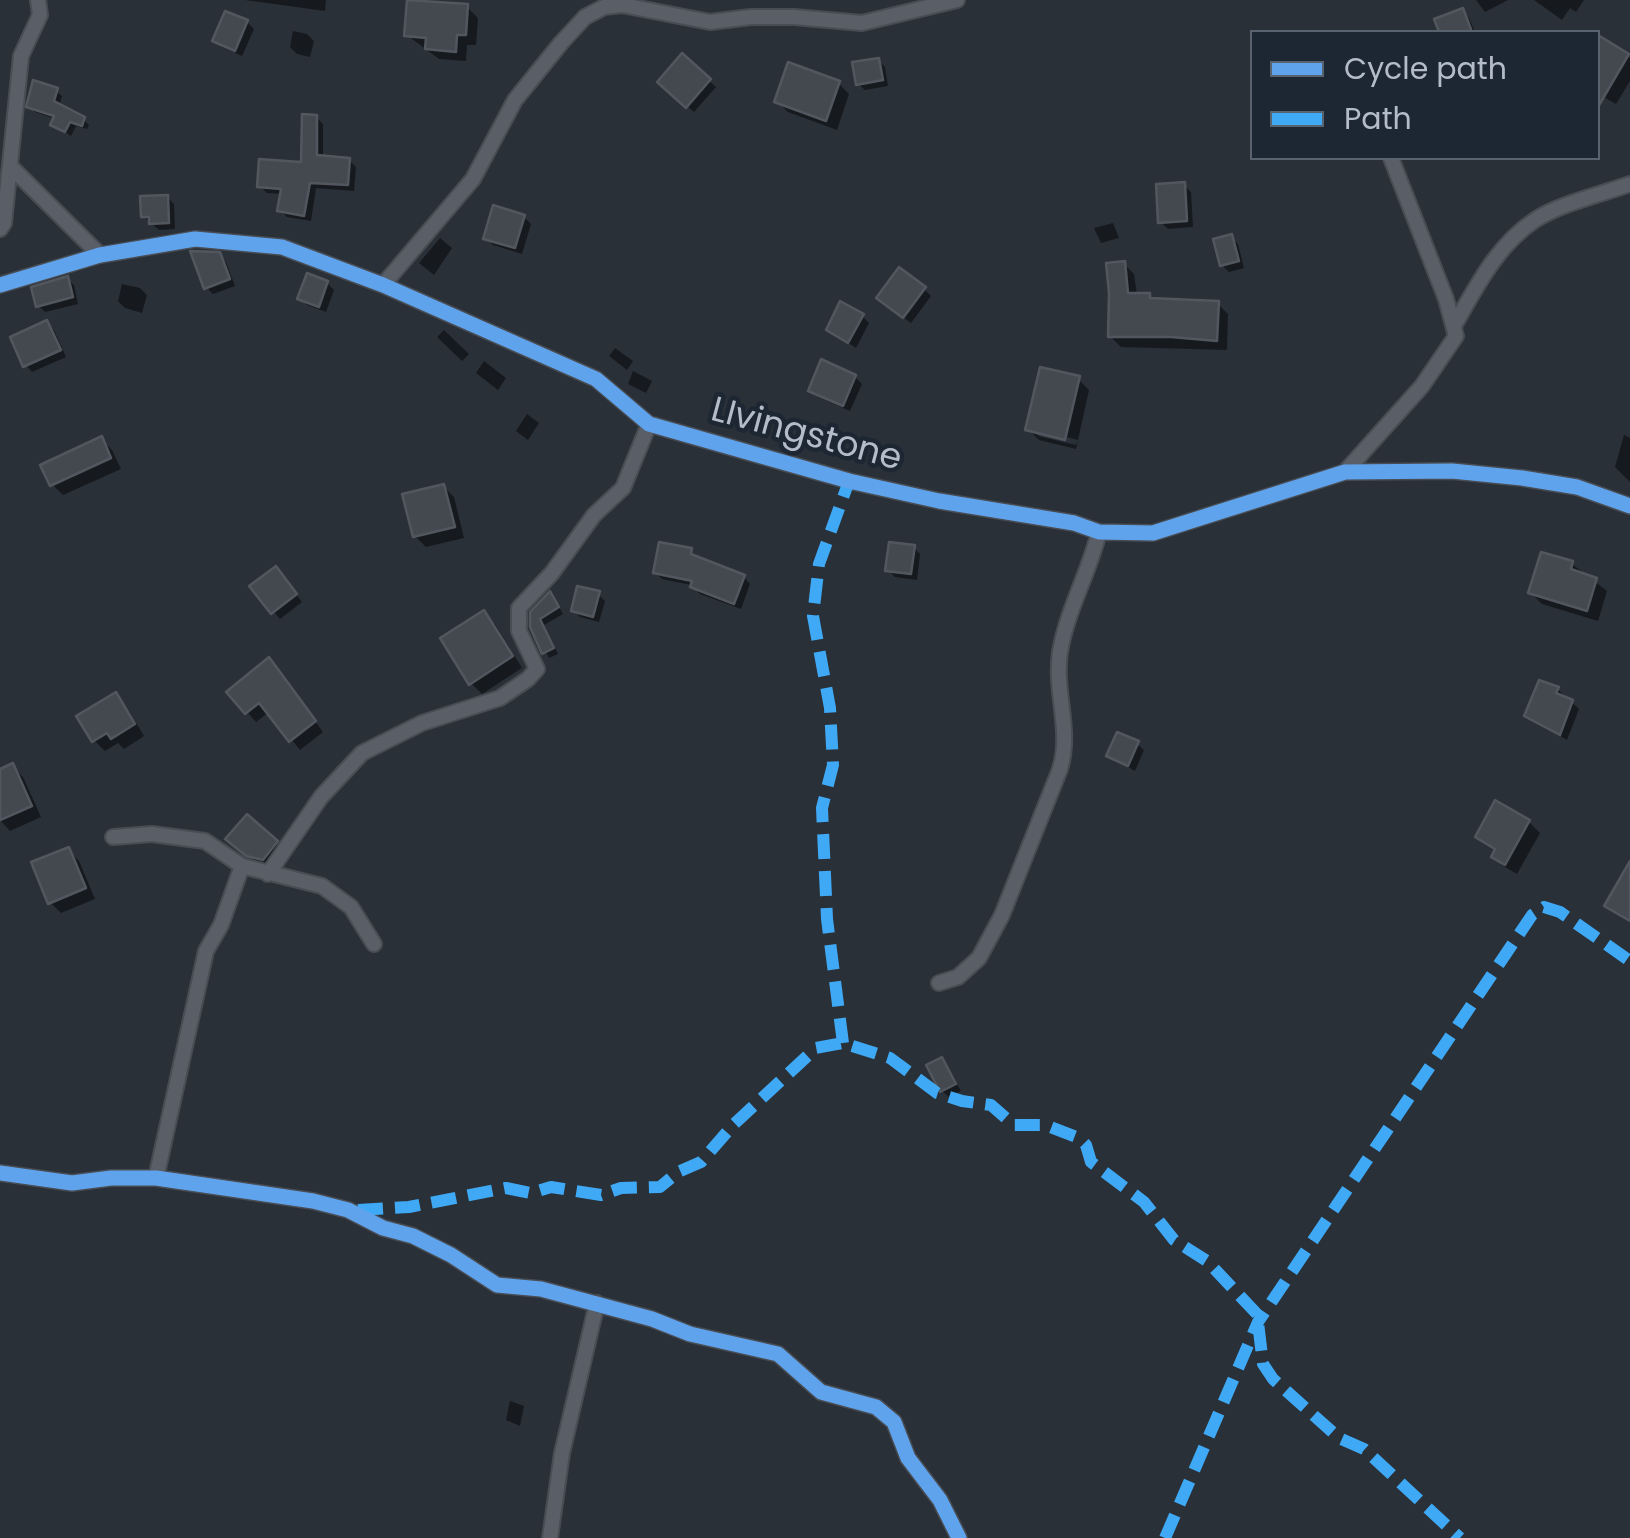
<!DOCTYPE html>
<html>
<head>
<meta charset="utf-8">
<style>
  body { margin:0 }
  #map { position:relative; width:1630px; height:1538px; overflow:hidden; background:#2a3038; font-family:Poppins,sans-serif }
  canvas { display:block }
  .legend { position:absolute; left:1250px; top:30px; width:350px; height:130px; box-sizing:border-box; background:#1d2633; border:2px solid #59626f; margin:0; padding:12px 18px; list-style:none; font-size:30px; color:#b4bcc9 }
  .legend li { display:flex; align-items:center; gap:20px; height:50px }
  .legend b { width:50px; border:2px solid #59626f }
</style>
</head>
<body>
<div id="map">
<canvas width="1630" height="1538"></canvas>
<ul class="legend">
<li><b style="height:12px;background:#60a3ed"></b>Cycle path</li>
<li><b style="height:12px;background:#3fa9f5"></b>Path</li>
</ul>
</div>
<script>
const ctx = document.querySelector('canvas').getContext('2d');
ctx.lineJoin = 'round';
function fill(path, color) { ctx.fillStyle = color; ctx.fill(path, 'evenodd'); }
function trace(path, color, width, dash) { ctx.strokeStyle = color; ctx.lineWidth = width; ctx.lineCap = dash ? 'butt' : 'round'; ctx.setLineDash(dash || []); ctx.stroke(path); }
function drawText(font, color, halo, rows, align = 'center') {
  ctx.font = font + ' Poppins,sans-serif'; ctx.lineWidth = 9; ctx.setLineDash([]); ctx.textBaseline = 'middle'; ctx.strokeStyle = halo; ctx.fillStyle = color; for (const [text, x, y, turn = 0] of rows) {
    ctx.save(); ctx.translate(x, y); ctx.rotate((+turn || 0) * Math.PI / 180); ctx.textAlign = isNaN(turn) ? turn : align; if (halo) ctx.strokeText(text, 0, 0); ctx.fillText(text, 0, 0); ctx.restore();
  }
}
fill(new Path2D(`
  M245 0H326L325 11Z
  M1476 0H1508L1485 12Z
  M1534 0H1584L1576 12 1570 8 1562 20Z
  M467 7 478 18 476 45H467L466 61 439 59 407 35Z
  M1462 11 1469 18 1475 32H1442L1437 20Z
  M247 22 254 29 242 56 222 47 215 40Z
  M293 31 307 34 314 41 310 57 297 54 290 47Z
  M1598 38 1630 58V81L1616 104 1598 94Z
  M682 57 716 87 694 112 660 82Z
  M878 60 885 67 888 86 865 90 858 84Z
  M838 83 849 94 837 130 788 112 777 101Z
  M56 91 62 96 59 107 83 119 89 125 87 129 76 126 71 136 53 124 56 119 35 112 29 106Z
  M316 117 323 124V158L349 160 356 167 354 191 316 188 311 221 287 217 280 210 283 194 267 193 260 186 304 165Z
  M1184 185 1191 192 1193 227 1168 229 1161 222Z
  M167 197 174 204 175 229 159 230 143 216Z
  M524 217 531 224 522 254 493 245 486 238Z
  M1113 223 1119 238 1101 243 1094 228Z
  M1231 237 1238 244 1244 268 1229 272 1222 265Z
  M440 238 452 248 434 275 419 263Z
  M219 254 226 262 235 286 213 294 206 287Z
  M1124 264 1134 274 1137 295H1149L1154 301 1218 304 1228 314 1227 350 1121 347 1110 336Z
  M67 279 74 285 78 304 45 312 38 305Z
  M327 283 334 290 326 312 307 305 300 298Z
  M122 284 140 288 147 295 142 313 125 308 118 301Z
  M924 289 931 296 911 323 886 305Z
  M862 316 869 323 856 348 829 330Z
  M47 323 54 330 66 357 32 372 26 365Z
  M444 330 469 354 462 361 437 337Z
  M615 348 633 361 627 370 609 356Z
  M484 361 506 378 498 390 476 373Z
  M633 371 652 381 646 393 628 384Z
  M855 377 862 384 850 411 818 397 811 390Z
  M1078 379 1089 390 1076 449 1039 440 1028 429ZM1038 430 1078 440 1076 445 1038 436Z
  M527 414 539 423 528 440 516 431Z
  M1624 435 1630 438V482L1615 467Z
  M101 439 112 450 121 469 63 495 52 484Z
  M443 486 454 497 464 538 426 547 415 536Z
  M913 547 920 554 917 580 895 577 888 570Z
  M691 551 697 558 744 577 750 584 741 609 700 594 691 585 662 579 655 572Z
  M1572 564 1607 591 1598 621 1542 604 1531 593Z
  M282 576 302 602 280 619 253 587Z
  M598 594 605 601 599 622 580 617 573 610Z
  M555 600 563 614 544 625 558 654 549 658 532 626Z
  M484 613 495 624 522 668 482 694 471 683Z
  M269 660 323 732 300 750 269 712 256 722 230 692Z
  M1557 689 1579 709 1567 740 1527 716Z
  M115 695 126 706 144 736 124 749 118 743 105 751 94 740Z
  M1137 744 1144 750 1135 771 1109 756Z
  M12 766 23 777 41 817 10 831 0 820V772Z
  M1496 803 1529 822 1540 833 1517 874 1505 867 1494 857 1497 852 1478 837Z
  M247 817 283 850 271 866 256 862 235 845Z
  M68 850 79 861 95 899 61 913 50 902Z
  M942 1060 961 1091 949 1097 942 1091Z
  M510 1401 524 1406 520 1426 506 1420Z`), '#0007');
const building = new Path2D(`
  M407 0 468 4 466 35H457L456 52 425 49 426 38 404 36Z
  M1463 8 1472 32H1439L1434 19Z
  M225 11 248 20 235 51 212 41Z
  M1598 35 1629 54 1598 107Z
  M682 53 711 79 686 108 657 82Z
  M879 58 883 80 856 85 852 62Z
  M788 62 840 81 826 121 774 102Z
  M33 80 58 88 54 101 85 117 82 126 70 122 65 132 50 125 54 116 26 107Z
  M302 114 317 115V155L350 158 348 185 310 183 304 216 277 211 281 189 257 187 259 159 301 162Z
  M1185 182 1187 221 1158 223 1156 184Z
  M168 195 169 223 149 224V217H141L140 196Z
  M493 205 525 215 515 248 483 239Z
  M1232 234 1239 261 1220 266 1213 239Z
  M190 251 220 252 230 279 204 289Z
  M1125 261 1128 293H1150V298L1219 301 1217 341 1171 337H1108L1109 293 1106 263Z
  M899 267 926 287 903 318 876 298Z
  M307 273 328 281 319 307 297 299Z
  M68 276 73 297 36 307 31 287Z
  M840 301 864 314 848 343 826 330Z
  M47 320 61 350 23 367 10 337Z
  M821 359 856 375 843 406 808 391Z
  M1040 367 1080 376 1065 440 1025 430Z
  M102 436 111 458 50 486 40 465Z
  M444 484 455 527 413 537 402 494Z
  M659 542 692 548 691 554 745 575 734 604 690 587 692 581 653 573Z
  M889 542 915 545 911 574 885 571Z
  M1541 552 1573 561 1571 569 1597 578 1587 611 1528 593Z
  M276 566 297 594 271 614 249 586Z
  M577 586 600 591 593 617 571 611Z
  M550 591 559 607 540 619 554 648 542 654 530 627V612Z
  M484 610 513 656 469 685 440 638Z
  M269 657 316 721 289 742 259 703 245 714 226 692Z
  M1539 680 1559 687 1556 693 1573 700 1560 735 1524 716Z
  M116 692 135 724 111 739 107 733 92 742 76 716Z
  M1117 732 1139 741 1128 766 1106 756Z
  M13 763 32 806 0 820V769Z
  M1495 800 1530 820 1505 865 1491 857 1495 849 1475 837Z
  M247 814 278 841 263 860 246 856 225 839Z
  M69 847 86 888 48 904 31 862Z
  M1630 861V921L1604 906Z
  M942 1057 956 1084 940 1092 926 1065Z`);
fill(building, '#444950');
trace(building, '#52575f', 2.5);
const minor = new Path2D(`
  M10 166 100 255
  M0 229 4 223 21 56 40 15 38 0
  M0 285 100 255 195 239 282 247 383 285 596 379 649 424 849 481 939 501 1074 523 1099 532 1153 533 1345 472 1452 471 1522 478 1577 487 1630 506
  M383 285 473 179 515 100 561 43 585 17 604 7 622 5 710 22 751 17H794L862 23 957 0
  M1455 324C1477 286 1497 245 1535 220 1559 204 1602 194 1630 184
  M1345 472 1422 386 1456 336 1446 299 1391 158
  M113 837 152 834 205 841 242 866 322 886 351 907 374 944
  M268 874 321 797 362 753 422 723 500 698 528 679 537 669 519 631V608L552 573 594 515 623 488 649 424
  M939 983 958 977 979 958 1002 915 1060 769C1072 730 1054 693 1060 652 1067 610 1089 573 1099 532
  M0 1173 72 1183 111 1178H156L313 1201 348 1210 383 1228 413 1236 451 1255 497 1285 541 1289 652 1319 690 1334 778 1354 821 1392 876 1407 894 1422 908 1458 940 1500 959 1538
  M156 1178 206 951 221 925 242 866
  M550 1538 562 1453 597 1303`);
trace(minor, '#484c53', 18);
trace(minor, '#5a5e66', 14);
trace(new Path2D(`
  M843 1043 827 919 822 808 833 765 830 708 813 616 819 564 849 481
  M358 1210 409 1207 506 1188 531 1193 551 1187 601 1195 621 1188 660 1187 678 1172 701 1162 733 1125 816 1048 843 1043 890 1058 937 1093 962 1101 991 1105 1014 1125H1045L1079 1138 1086 1145 1091 1162 1144 1202 1174 1240 1207 1261 1257 1314 1263 1364 1273 1379 1339 1438 1364 1449 1460 1538
  M1165 1538 1258 1322 1532 915 1544 907 1560 912 1630 961`), '#3fa9f5', 12, [25, 12]);
trace(new Path2D(`
  M0 285 100 255 195 239 282 247 383 285 596 379 649 424 849 481 939 501 1074 523 1099 532 1153 533 1345 472 1452 471 1522 478 1577 487 1630 506
  M0 1173 72 1183 111 1178H156L313 1201 348 1210 383 1228 413 1236 451 1255 497 1285 541 1289 652 1319 690 1334 778 1354 821 1392 876 1407 894 1422 908 1458 940 1500 959 1538`), '#60a3ed', 15);
drawText('35px', '#b4bcc9', '#1d2633', [
  ["LIvingstone",806,436,15]
]);
</script>
</body>
</html>
